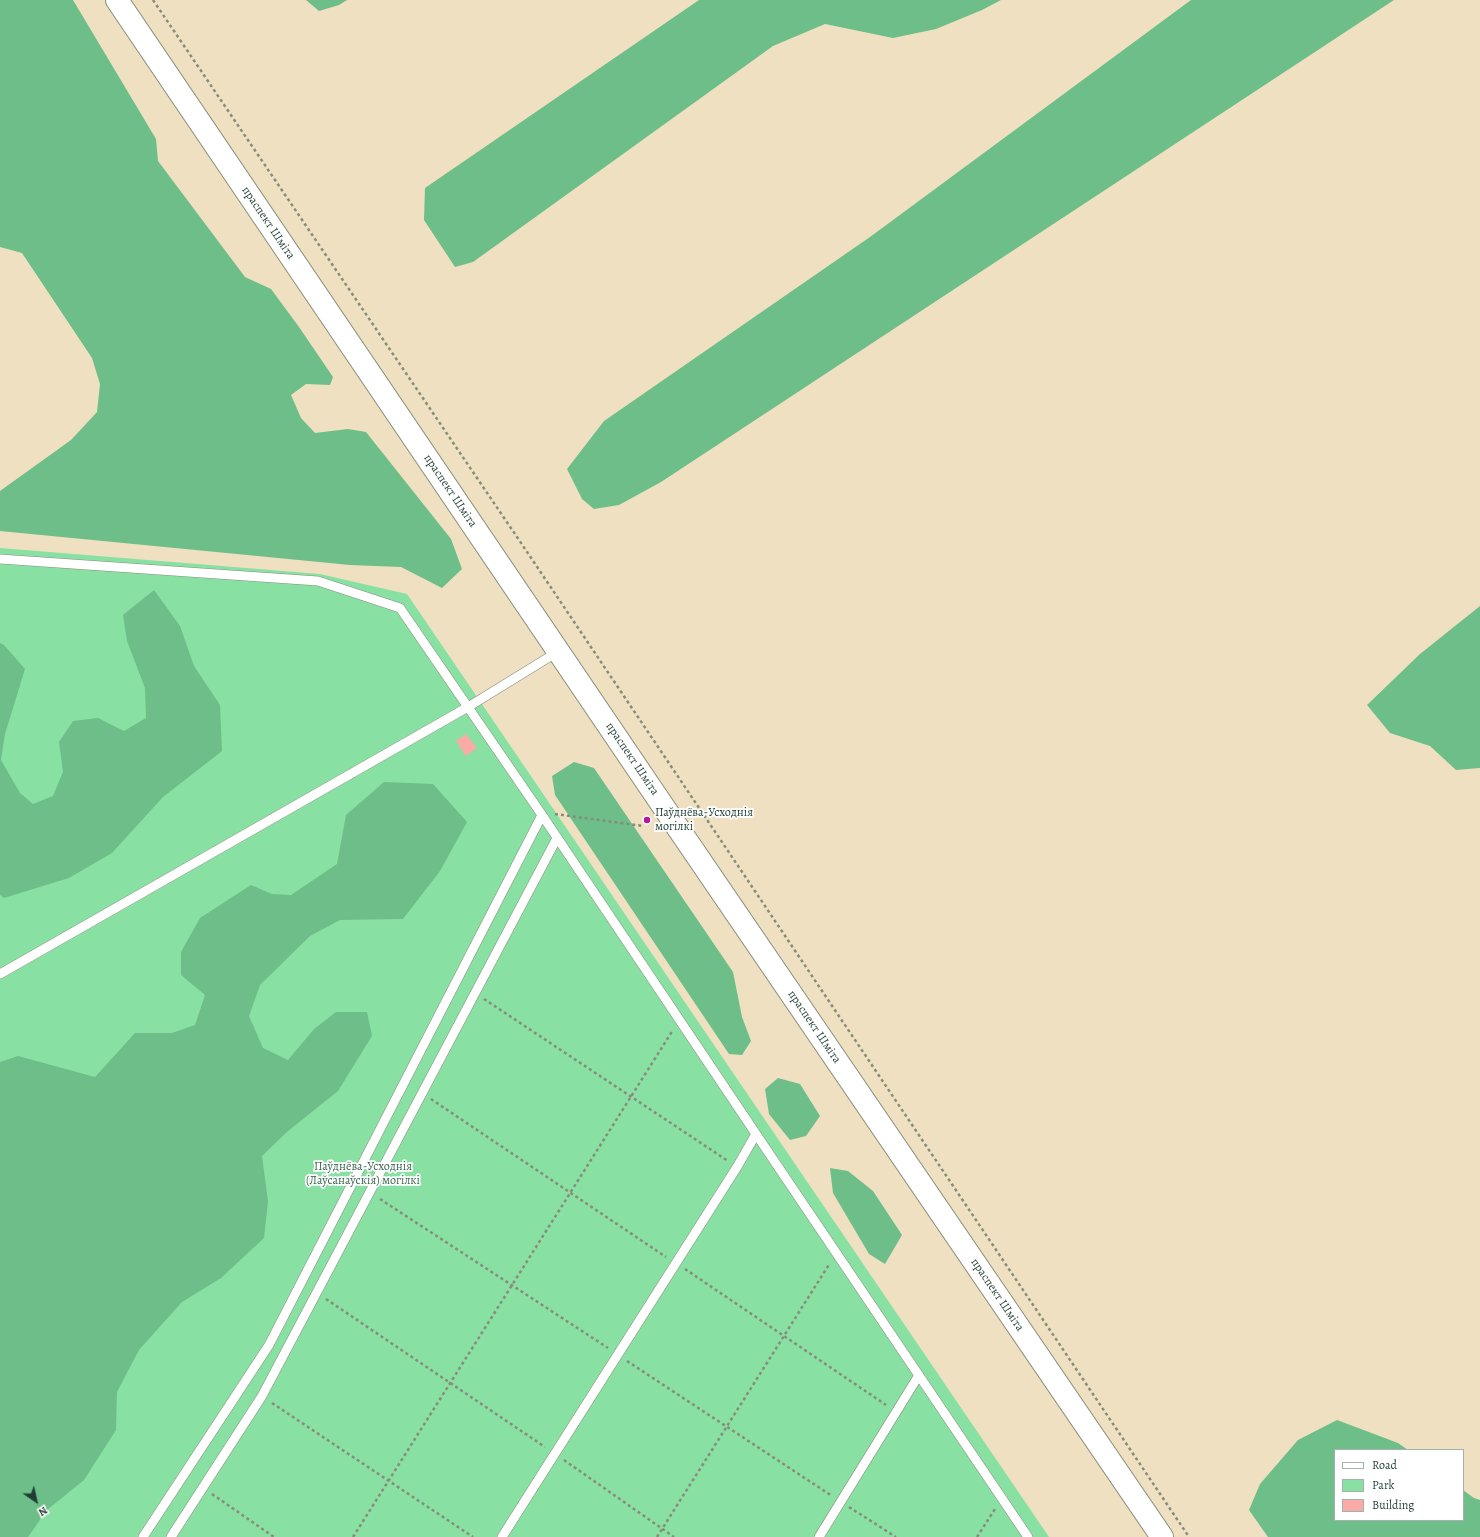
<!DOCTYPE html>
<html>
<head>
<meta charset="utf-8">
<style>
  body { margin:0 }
  #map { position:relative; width:1480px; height:1537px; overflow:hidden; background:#eee0c0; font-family:Alegreya,serif }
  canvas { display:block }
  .legend { position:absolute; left:1334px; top:1449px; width:130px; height:72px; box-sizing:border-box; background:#fff; border:1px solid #a5b1ae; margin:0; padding:5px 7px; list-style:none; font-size:12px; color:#1f3d34 }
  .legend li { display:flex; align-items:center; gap:8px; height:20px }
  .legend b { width:20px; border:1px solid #a5b1ae }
  .north { position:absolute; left:16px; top:1481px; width:40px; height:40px; -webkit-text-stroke:3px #fff; paint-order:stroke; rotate:146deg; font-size:11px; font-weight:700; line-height:16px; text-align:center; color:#1f3d34 }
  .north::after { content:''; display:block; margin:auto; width:14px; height:18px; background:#1f3d34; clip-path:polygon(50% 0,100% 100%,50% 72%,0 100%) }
</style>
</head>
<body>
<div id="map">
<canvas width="1480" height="1537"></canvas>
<ul class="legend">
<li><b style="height:5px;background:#fff"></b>Road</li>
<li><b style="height:11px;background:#89e0a3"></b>Park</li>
<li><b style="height:11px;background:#faaba7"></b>Building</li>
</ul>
<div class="north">N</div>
</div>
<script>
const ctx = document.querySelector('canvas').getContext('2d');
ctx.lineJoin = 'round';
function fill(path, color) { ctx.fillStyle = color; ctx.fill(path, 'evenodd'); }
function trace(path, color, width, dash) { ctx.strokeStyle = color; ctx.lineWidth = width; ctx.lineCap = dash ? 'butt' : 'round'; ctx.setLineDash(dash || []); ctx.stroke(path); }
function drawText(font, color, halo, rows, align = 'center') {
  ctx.font = font + ' Alegreya,serif'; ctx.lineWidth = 3.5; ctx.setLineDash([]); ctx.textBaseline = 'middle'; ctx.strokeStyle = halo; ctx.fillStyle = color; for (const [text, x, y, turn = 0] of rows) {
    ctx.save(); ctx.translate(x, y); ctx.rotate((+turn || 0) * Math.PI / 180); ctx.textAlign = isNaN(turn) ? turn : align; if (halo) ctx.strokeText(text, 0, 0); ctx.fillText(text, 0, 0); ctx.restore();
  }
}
fill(new Path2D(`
  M0 548 320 574 407 594 1049 1537H0Z`), '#89e0a3');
fill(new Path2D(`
  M0 0H73L156 139 158 161 245 277 271 289 299 327 333 377 330 385 306 384 291 395 301 418 315 433 348 429 366 432 451 539 462 569 442 588 401 567 350 565 0 531V491L71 440 97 412 100 384 92 358 22 253 0 247Z
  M306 0H347L339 5 319 11Z
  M699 0H1001L982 10 936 29 893 38 825 24 773 46 473 262 455 267 424 220 425 188Z
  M1191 0H1394L661 482 619 505 594 509 582 499 567 469 604 421 870 237Z
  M154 590 180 626 194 666 220 705 222 751 163 797 112 853 69 878 4 898 0 895V643L4 645 25 669 5 734 1 760 20 793 33 804 53 796 63 772 59 742 73 721 98 718 124 731 146 718 145 688 127 641 123 615Z
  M1480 606V768L1456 770 1430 746 1390 733 1367 705 1420 654Z
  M574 762 594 768 733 972 742 1017 751 1041 742 1055 729 1054 555 795 552 776Z
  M384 782 433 784 467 822 440 871 403 919 340 920 310 936 260 985 249 1016 263 1048 288 1060 314 1029 336 1012H367L372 1036 338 1091 288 1131 262 1156 268 1201 264 1238 221 1278 182 1302 139 1350 117 1392 116 1430 84 1480 47 1510 28 1537H0V1062L18 1056 95 1077 135 1033H172L195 1025 205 995 181 975V952L200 918 251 885 272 894 291 895 337 864 346 815Z
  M778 1078 800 1084 820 1116 806 1136 790 1140 769 1114 765 1089Z
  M830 1168 848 1171 873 1191 902 1235 885 1264 869 1254 833 1193Z
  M1337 1420 1398 1443 1408 1450H1335V1520H1463V1490L1474 1498 1480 1500V1537H1268L1249 1510 1260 1484 1298 1440Z`), '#6ebe89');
fill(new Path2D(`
  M466 734 477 748 466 756 456 741Z`), '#faaba7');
const lane = new Path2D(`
  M0 559 318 581 400 608 542 815 269 1345 143 1537
  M0 974 468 707 559 651
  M756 1134 1028 1537
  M171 1537 262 1396 557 838
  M502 1537 737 1167 756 1134 542 815
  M819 1537 919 1375`);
const primary = new Path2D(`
  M117 0 665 809 1162 1537`);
trace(lane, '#868e7a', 10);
trace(primary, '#868e7a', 24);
trace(new Path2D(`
  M153 0 517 537 1189 1537
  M555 814 643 826
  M484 999 728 1161
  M431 1099 666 1257
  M380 1199 608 1348
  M685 1269 886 1405
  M326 1299 545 1447
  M627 1361 832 1496
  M272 1403 473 1537
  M564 1460 674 1537
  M212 1494 274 1537
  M849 1507 896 1537
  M353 1537 673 1030
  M657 1537 830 1263
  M977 1537 995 1509`), '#868e7a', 2.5, [3, 3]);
trace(lane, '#fff', 9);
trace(primary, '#fff', 22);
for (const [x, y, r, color] of [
  [647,820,4,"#b5179e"]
]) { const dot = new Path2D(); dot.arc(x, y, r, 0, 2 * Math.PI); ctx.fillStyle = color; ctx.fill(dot); trace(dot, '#fff', 1.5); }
drawText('12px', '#1f3d34', '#fff', [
  ["праспект Шміта",268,223,56],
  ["праспект Шміта",450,491,56],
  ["праспект Шміта",632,759,56],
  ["праспект Шміта",814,1027,56],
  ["праспект Шміта",997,1295,56]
]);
drawText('12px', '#1f3d34', '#fff', [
  ["Паўднёва-Усходнія",655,813],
  ["могілкі",655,827]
], 'left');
drawText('12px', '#3a6650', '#fff', [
  ["Паўднёва-Усходнія",363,1167],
  ["(Лаўсанаўскія) могілкі",363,1181]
]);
</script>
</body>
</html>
